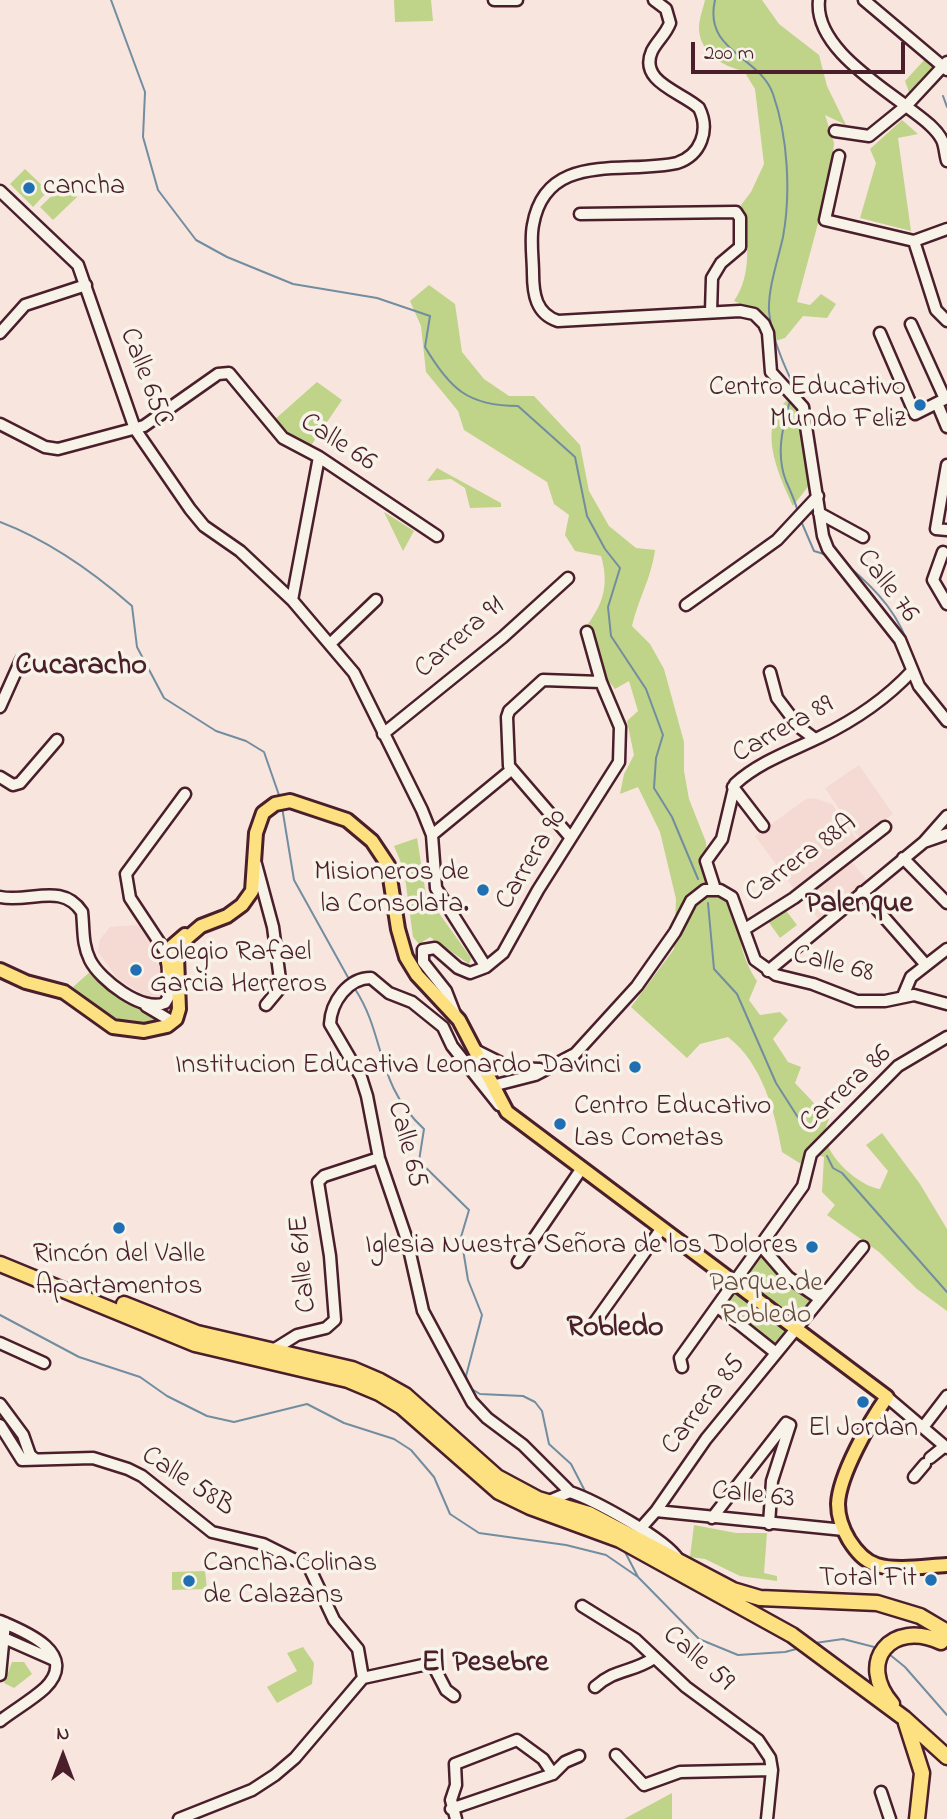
<!DOCTYPE html>
<html>
<head>
<meta charset="utf-8">
<style>
  body { margin:0 }
  #map { position:relative; width:947px; height:1819px; overflow:hidden; background:#f8e6de; font-family:"Indie Flower",sans-serif }
  canvas { display:block }
  .north { position:absolute; left:28px; top:1721px; width:70px; height:70px; -webkit-text-stroke:5px #f7f3e8; paint-order:stroke; rotate:0deg; font-size:19px; font-weight:700; line-height:28px; text-align:center; color:#4a1f2b }
  .north::after { content:''; display:block; margin:auto; width:24px; height:32px; background:#4a1f2b; clip-path:polygon(50% 0,100% 100%,50% 72%,0 100%) }
  .scale { position:absolute; left:691px; top:42px; width:214px; height:32px; box-sizing:border-box; border:4px solid #4a1f2b; border-top:0; padding-left:9px; font-size:21px; line-height:24px; white-space:nowrap; color:#4a1f2b; -webkit-text-stroke:5px #f7f3e8; paint-order:stroke }
</style>
</head>
<body>
<div id="map">
<canvas width="947" height="1819"></canvas>
<div class="north">N</div>
<div class="scale">200 m</div>
</div>
<script>
const ctx = document.querySelector('canvas').getContext('2d');
ctx.lineJoin = 'round';
function fill(path, color) { ctx.fillStyle = color; ctx.fill(path, 'evenodd'); }
function trace(path, color, width, dash) { ctx.strokeStyle = color; ctx.lineWidth = width; ctx.lineCap = dash ? 'butt' : 'round'; ctx.setLineDash(dash || []); ctx.stroke(path); }
function drawText(font, color, halo, rows, align = 'center') {
  ctx.font = font + ' "Indie Flower",sans-serif'; ctx.lineWidth = 7; ctx.setLineDash([]); ctx.textBaseline = 'middle'; ctx.strokeStyle = halo; ctx.fillStyle = color; for (const [text, x, y, turn = 0] of rows) {
    ctx.save(); ctx.translate(x, y); ctx.rotate((+turn || 0) * Math.PI / 180); ctx.textAlign = isNaN(turn) ? turn : align; if (halo) ctx.strokeText(text, 0, 0); ctx.fillText(text, 0, 0); ctx.restore();
  }
}
fill(new Path2D(`
  M859 765 893 814 859 838 825 788Z
  M814 798 832 804 857 840 795 890 755 836 806 799Z
  M849 858 869 883 820 921 801 896Z
  M133 925 141 926 161 959 162 997 150 999 117 978 98 952 100 939 110 927Z`), '#f5d9d3');
fill(new Path2D(`
  M394 0H431L433 21 395 22Z
  M705 0H762L779 24 819 55 827 86 846 125 825 115 834 143 831 175 797 302 810 305 821 294 836 304 827 318 803 316 785 338 772 342 758 311 734 301C753 274 748 236 741 205L751 192 764 164 755 89 744 71C723 67 699 52 699 28 699 19 703 9 705 0Z
  M925 59 938 68 910 95 905 81Z
  M902 120 918 134 898 138 911 231 860 218 876 163 870 149Z
  M25 169 48 191 33 207 10 184Z
  M64 184 77 197 53 220 40 207Z
  M429 285 455 304 462 352 484 379 509 396H534L580 445 589 491 609 526 636 548 655 550C651 579 639 597 632 626L650 644 664 669 684 742V771L689 799 706 842 707 868 740 903C737 933 740 955 757 981L749 1000 760 1015 780 1012 788 1020 773 1039 788 1062 801 1067 795 1083 829 1119C827 1125 824 1130 825 1136 828 1158 859 1186 880 1189L888 1171 866 1145 882 1133 920 1184 947 1229V1311L917 1289 879 1252 827 1215 835 1205 822 1192 824 1157 805 1151 801 1164 782 1152C775 1112 762 1063 728 1037L700 1044 687 1058 631 1007 674 949 676 899 660 832 638 787 620 794 624 774 634 755 627 721 638 711 629 681 615 689 596 665 597 644 588 624C604 602 609 583 601 556L575 551 565 535 569 515 554 504 547 482 464 430 458 411 426 372 421 326 410 301Z
  M317 382 342 400 308 450 288 438 273 421Z
  M786 401 794 404C803 431 804 457 810 484L793 506C780 477 756 429 786 401Z
  M437 468 501 503V507L470 508 465 488 451 479 427 481Z
  M384 512 414 531 403 551Z
  M417 838 426 895 471 958 469 964 430 937 419 944 413 937 404 870 394 846Z
  M784 908 797 925 780 938 768 921Z
  M91 971 111 990 160 1018C122 1034 100 1013 73 987Z
  M761 1251 815 1299 776 1349 721 1306Z
  M694 1525 736 1533H767L764 1573 777 1576V1581L740 1576 705 1559 690 1557Z
  M205 1571 207 1589 172 1590V1572Z
  M303 1647 314 1663 312 1684 277 1703 267 1687 297 1671 287 1653Z
  M12 1662H24L32 1674 14 1688 4 1683Z
  M672 1793V1819H624Z`), '#bfd389');
trace(new Path2D(`
  M111 0 145 92 143 137 158 190 196 240 227 257 293 284 377 298 430 316 425 347C450 389 468 406 518 406L575 457 587 516 605 549 620 568 608 607 611 636 646 689 663 735 656 758 654 788 672 817 698 879
  M715 0C703 52 760 56 773 94 788 137 791 193 783 237 778 260 768 288 769 311 771 335 782 361 792 382
  M943 96 947 107
  M789 404C782 430 776 455 786 481 791 492 795 501 798 512
  M801 521 814 551 827 555
  M0 522C50 541 92 571 132 606L137 647 164 698 216 731 246 741 264 752 280 798
  M847 565C878 591 901 616 912 656
  M922 680 928 690
  M282 807 294 880 350 981
  M708 903 714 969 737 994 776 1083 806 1130
  M355 989C386 1036 375 1084 424 1129L419 1161 469 1210 461 1237 468 1280 482 1315 466 1376 468 1384
  M827 1156 833 1168 842 1173 947 1292
  M0 1315 79 1357 140 1377 167 1396 207 1416 234 1422 307 1404 344 1423 394 1439 411 1450 434 1477 450 1514 479 1533 566 1545 606 1555 638 1577 699 1639 738 1655 785 1652 800 1648
  M470 1388 480 1394 523 1396 535 1402 542 1411 549 1444 571 1464 586 1493
  M624 1550 638 1577
  M815 1643 843 1639 878 1648
  M889 1654 905 1667 947 1715`), '#728da0', 2);
const minor = new Path2D(`
  M494 0H517
  M654 0 666 9 670 23C666 34 657 41 652 51 638 82 682 92 699 108 710 130 701 155 677 163 625 175 546 150 533 225 530 240 533 258 533 273 533 294 536 314 558 321L740 311 754 314 764 324 768 333 771 372 803 407 823 536 828 549 900 640 919 686 947 721
  M819 0C814 45 875 82 906 106 917 115 935 126 942 140 945 146 945 155 947 161
  M864 0 947 70
  M835 131 869 136 906 106 947 62
  M839 156 825 220 914 241 947 229
  M0 191 78 265 135 429 190 509 204 526 240 551 292 600 354 673 422 810 432 835 436 888 486 967
  M580 214 736 212 740 218V247L721 263 712 278 711 312
  M914 241 936 310 947 321
  M911 324 945 399
  M0 333 25 305 86 285
  M880 333 915 414 947 398
  M937 403 947 427
  M0 424 45 447 58 449 144 426 218 374 229 373 283 438 319 457 437 536
  M947 465 936 529 947 530
  M819 513 863 537
  M943 552 933 580 947 604
  M292 600 319 457
  M686 605 777 540 818 496
  M331 643 376 600
  M770 672 777 698 799 727 815 739
  M0 707 21 660
  M383 734 503 637 568 578
  M0 777 13 785 20 783 57 740
  M733 787 763 826
  M432 835 511 770
  M571 838 509 766 507 717 509 711 543 680 601 682
  M924 842 947 834
  M903 858 947 903
  M256 864 273 927 281 987 266 1005
  M710 890 714 886 706 861 722 839 735 784C759 762 791 751 820 737 855 720 886 699 912 671
  M862 892 926 965
  M0 897C30 903 62 882 82 912 84 929 82 944 90 960 100 980 143 1013 165 1003L169 996 167 954 130 898 126 874 185 794
  M745 929 794 898 885 827
  M768 971 924 842 947 816
  M903 996 911 977 947 949
  M146 1006 173 1022
  M455 1014 446 991 423 962V950L435 948 458 968 470 973 486 967 503 953 538 890 619 762 620 727 601 682 587 632
  M477 1051 511 1068 540 1069
  M496 1085 535 1075 575 1054 637 986 675 932 691 901 705 890H720L732 897 755 960 776 975 813 984 857 1001H885L914 995 947 1004
  M499 1105 452 1046 443 1027 412 1002 389 993 371 978C348 978 331 1002 330 1024L361 1077 367 1096 379 1158 407 1240 423 1311 472 1402 487 1418 523 1445 570 1492
  M762 1247 788 1277 820 1299
  M518 1262 582 1168
  M718 1307 776 1353
  M595 1322 662 1228
  M0 1343 44 1363
  M273 1350 297 1335 326 1328 335 1320 330 1256 318 1182 324 1176 379 1158
  M682 1367 680 1358 803 1186 811 1154 898 1066 947 1037
  M887 1397 947 1448
  M0 1404 23 1435 30 1455 35 1459
  M0 1425 22 1460 93 1458 128 1469 142 1476 212 1532 263 1544 309 1567 334 1620 358 1649 363 1678
  M924 1426 947 1396
  M930 1458 945 1446
  M914 1477 925 1464
  M549 1501 570 1492C594 1500 666 1539 678 1559
  M656 1511 844 1530
  M712 1518 786 1423 790 1425 772 1481 769 1524
  M640 1529 656 1511 706 1439 863 1247
  M582 1606 635 1639 686 1687 758 1740 770 1758 772 1770 767 1819
  M0 1621C24 1631 80 1653 45 1688 32 1700 14 1710 0 1721
  M4 1638 54 1660
  M0 1675 5 1623
  M363 1678 432 1663 446 1690 454 1696
  M595 1687C616 1668 632 1673 654 1658
  M616 1755 644 1785 680 1772 772 1770
  M881 1792 890 1819
  M451 1809 553 1774 565 1762 579 1756
  M179 1819 252 1790 275 1775 295 1758 363 1678
  M456 1819 451 1800 456 1785 455 1764 517 1740 543 1759 553 1774`);
const major = new Path2D(`
  M0 970 26 982 64 992 113 1027 144 1031 167 1026 176 1019 179 1009 177 956 180 944 201 926 227 916 242 905 252 891 256 833 263 813 275 804 290 801 347 820 372 841 388 865 398 929 406 957 417 975 459 1020 507 1112 887 1397C870 1421 839 1475 838 1504 838 1516 843 1530 849 1540 856 1551 864 1561 877 1565 897 1571 926 1566 947 1565
  M173 978 168 962 170 948 185 935`);
const highway = new Path2D(`
  M0 1264 195 1344 348 1380 379 1393 402 1407 499 1492 530 1507 620 1540 792 1635 904 1718 947 1757
  M124 1304 197 1333 352 1369 380 1381 405 1395 497 1477 538 1499 589 1514 733 1590 760 1598 877 1603 920 1616 947 1632
  M892 1704C856 1662 891 1619 941 1642
  M906 1723 922 1773 917 1819`);
trace(minor, '#4a1f2b', 15);
trace(major, '#4a1f2b', 18);
trace(highway, '#4a1f2b', 19);
trace(minor, '#f7f3e8', 10);
trace(major, '#fde080', 12);
trace(highway, '#fde080', 14);
for (const [x, y, r, color] of [
  [29,188,7,"#1f6fb2"],
  [920,405,7,"#1f6fb2"],
  [483,890,7,"#1f6fb2"],
  [136,970,7,"#1f6fb2"],
  [635,1067,7,"#1f6fb2"],
  [560,1124,7,"#1f6fb2"],
  [119,1228,7,"#1f6fb2"],
  [812,1247,7,"#1f6fb2"],
  [863,1402,7,"#1f6fb2"],
  [931,1580,7,"#1f6fb2"],
  [189,1581,7,"#1f6fb2"]
]) { const dot = new Path2D(); dot.arc(x, y, r, 0, 2 * Math.PI); ctx.fillStyle = color; ctx.fill(dot); trace(dot, '#f7f3e8', 2.5); }
drawText('28px', '#4a1f2b', '#f7f3e8', [
  ["cancha",43,188,"left"],
  ["Centro Educativo",906,389],
  ["Mundo Feliz",906,421],
  ["Misioneros de",469,874],
  ["la Consolata.",469,906],
  ["Colegio Rafael",150,954,"left"],
  ["Garcia Herreros",150,986,"left"],
  ["Institucion Educativa Leonardo Davinci",621,1067],
  ["Centro Educativo",574,1108,"left"],
  ["Las Cometas",574,1140,"left"],
  ["Iglesia Nuestra Señora de los Dolores",798,1247],
  ["Rincón del Valle",119,1256,"center"],
  ["Apartamentos",119,1288,"center"],
  ["El Jordan",863,1430,"center"],
  ["Cancha Colinas",203,1565,"left"],
  ["de Calazans",203,1597,"left"],
  ["Total Fit",917,1580]
], 'right');
drawText('28px', '#4a1f2b', '#f7f3e8', [
  ["Calle 65C",144,378,69],
  ["Calle 66",337,444,33],
  ["Calle 76",886,587,53],
  ["Carrera 91",461,639,-41],
  ["Carrera 89",784,731,-29],
  ["Carrera 90",533,860,-59],
  ["Carrera 88A",802,860,-36],
  ["Calle 68",833,966,14],
  ["Carrera 86",847,1090,-43],
  ["Calle 65",405,1145,75],
  ["Calle 61E",305,1264,-95],
  ["Carrera 85",705,1406,-52],
  ["Calle 58B",187,1483,33],
  ["Calle 63",753,1497,6],
  ["Calle 59",697,1660,41]
]);
drawText('28px', '#674c42', '#f7f3e8', [
  ["Parque de",766,1285],
  ["Robledo",766,1317]
]);
drawText('bold 30px', '#4a1f2b', '#f7f3e8', [
  ["Cucaracho",81,668],
  ["Palenque",859,906],
  ["Robledo",615,1330],
  ["El Pesebre",485,1665]
]);
</script>
</body>
</html>
